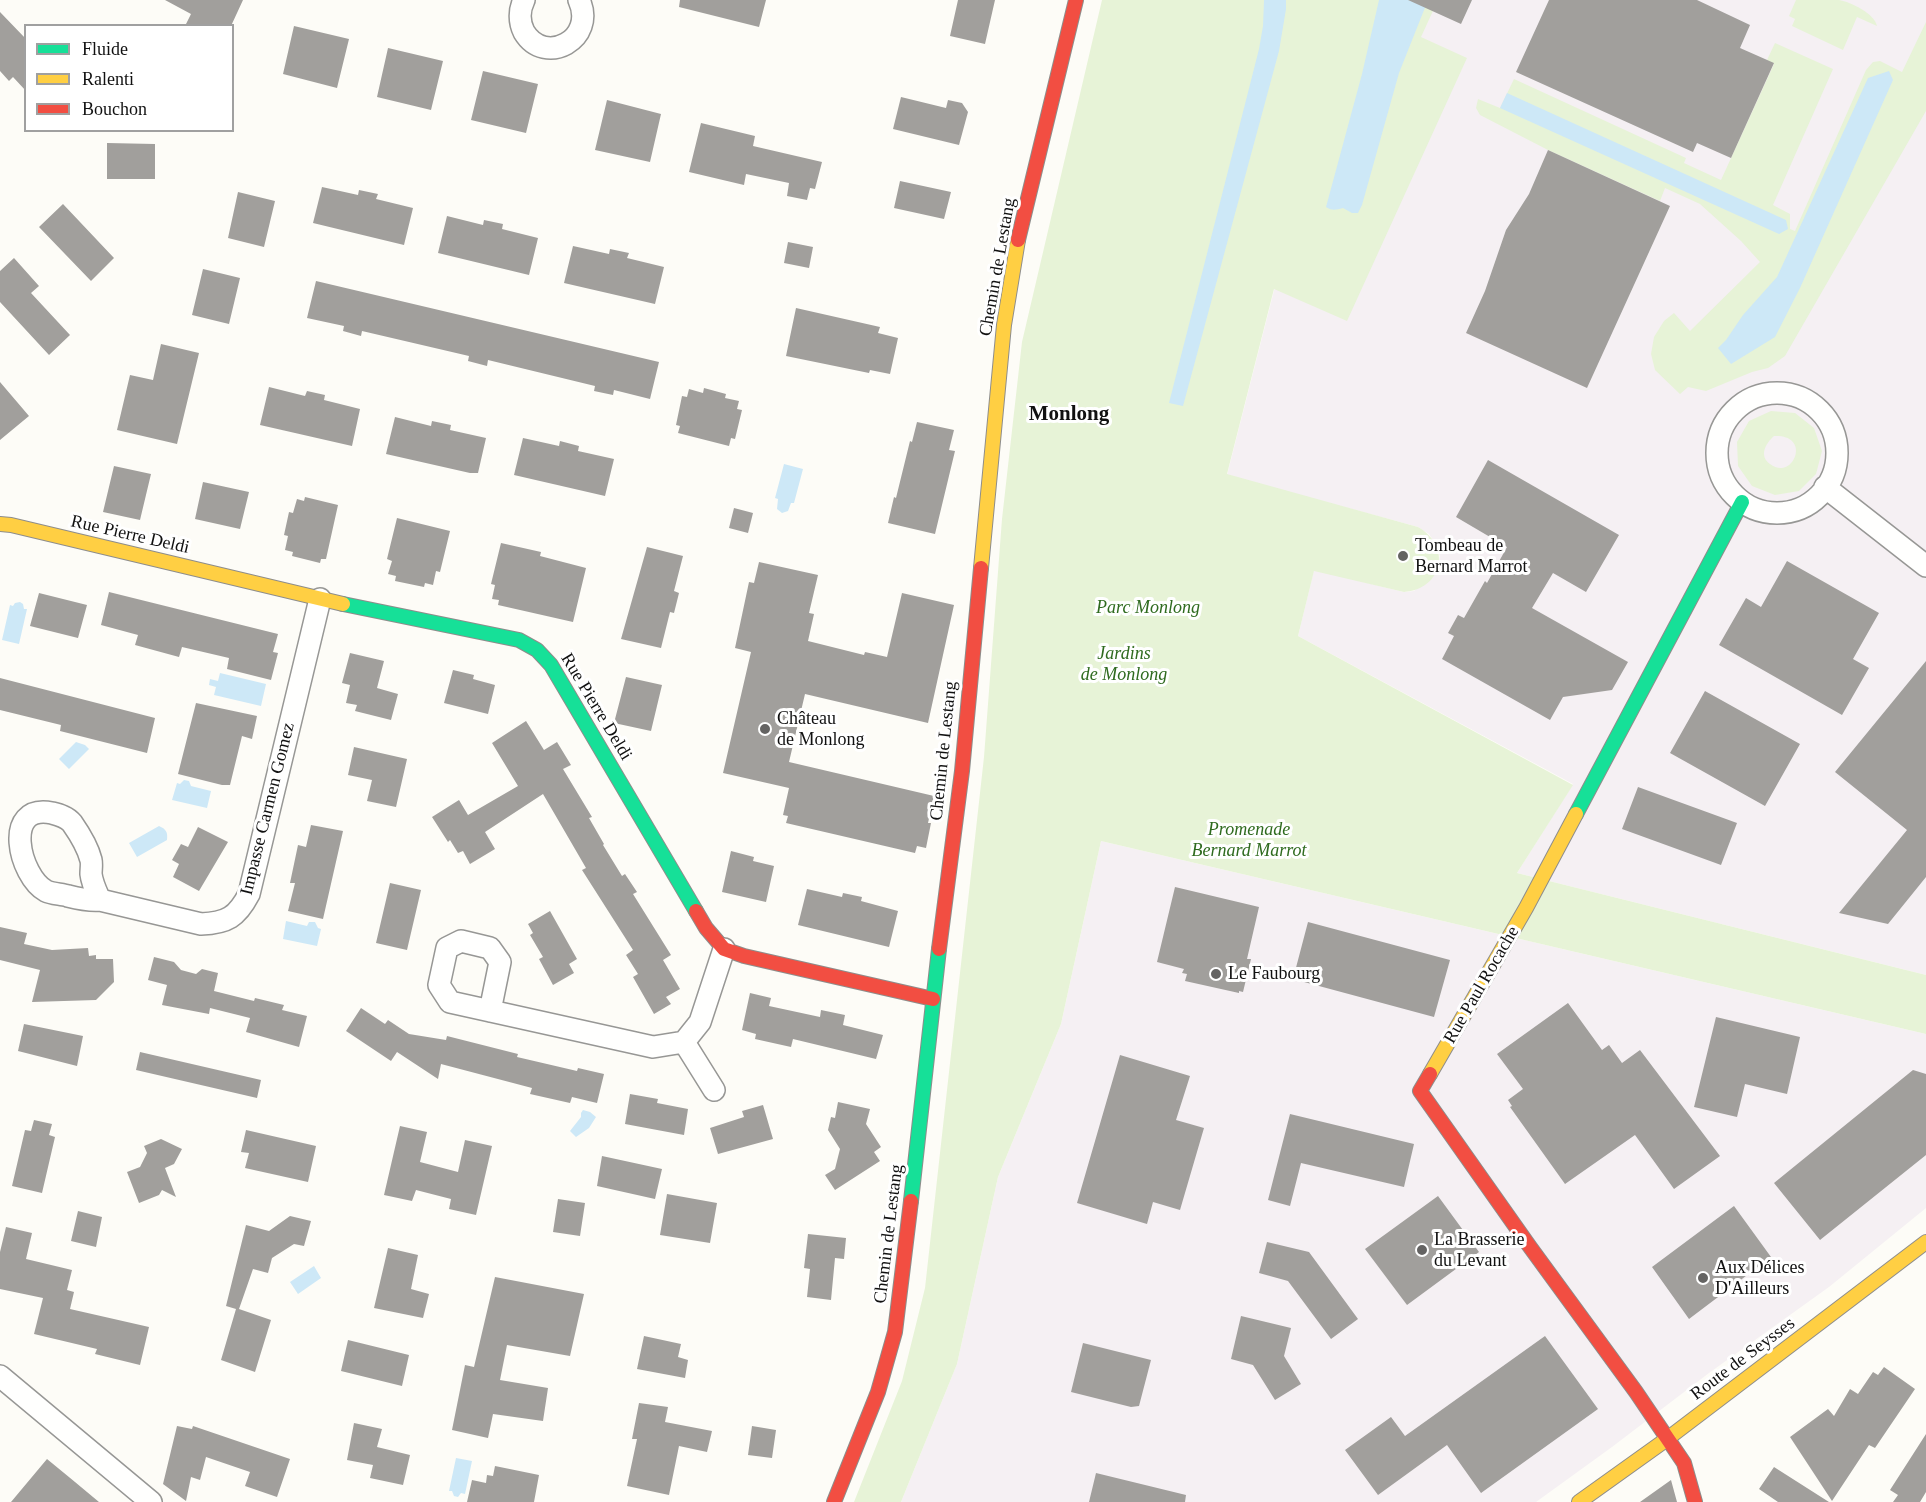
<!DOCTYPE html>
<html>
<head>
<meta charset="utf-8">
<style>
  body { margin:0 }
  #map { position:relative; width:1926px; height:1502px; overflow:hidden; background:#fdfcf7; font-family:Georgia,serif }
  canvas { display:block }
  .legend { position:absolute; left:24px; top:24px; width:210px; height:108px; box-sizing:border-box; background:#fff; border:2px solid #a0a0a0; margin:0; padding:8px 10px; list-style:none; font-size:18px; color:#111 }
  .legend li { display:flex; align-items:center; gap:12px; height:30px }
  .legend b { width:30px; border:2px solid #a0a0a0 }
</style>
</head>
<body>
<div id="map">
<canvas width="1926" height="1502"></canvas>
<ul class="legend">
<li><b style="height:8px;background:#16e098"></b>Fluide</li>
<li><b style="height:8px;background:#ffcf43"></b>Ralenti</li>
<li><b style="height:8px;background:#f24e42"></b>Bouchon</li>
</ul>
</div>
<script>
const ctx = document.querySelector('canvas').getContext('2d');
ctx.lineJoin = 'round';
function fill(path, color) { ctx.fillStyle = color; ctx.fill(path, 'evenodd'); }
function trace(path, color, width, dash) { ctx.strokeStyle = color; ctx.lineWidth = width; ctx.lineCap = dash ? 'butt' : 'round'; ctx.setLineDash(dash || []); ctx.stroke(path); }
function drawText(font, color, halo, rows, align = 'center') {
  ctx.font = font + ' Georgia,serif'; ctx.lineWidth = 6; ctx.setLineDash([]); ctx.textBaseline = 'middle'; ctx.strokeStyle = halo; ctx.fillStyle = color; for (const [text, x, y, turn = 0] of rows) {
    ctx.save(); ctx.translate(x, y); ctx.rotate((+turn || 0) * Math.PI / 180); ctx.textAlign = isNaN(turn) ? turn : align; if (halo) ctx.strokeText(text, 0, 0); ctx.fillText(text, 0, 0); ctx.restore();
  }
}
fill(new Path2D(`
  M1348 0H1926V975L1517 873 1573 784 1298 636 1314 570 1404 592 1414 591 1438 569 1440 556 1436 545 1429 534 1418 527 1227 475Z
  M1101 841 1926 1034V1208L1829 1287 1709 1373 1612 1447 1536 1502H901L957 1364 998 1177 1061 1024Z`), '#f5f0f3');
fill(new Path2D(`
  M1102 0H1438L1421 37 1467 58 1347 321 1274 289 1227 474 1418 527C1452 546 1443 589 1404 592L1314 571 1298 636 1573 785 1517 873 1926 975V1034L1101 841 1061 1024 998 1177 957 1364 901 1502H854L902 1381 925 1288 984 757 1002 519 1022 342Z
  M1796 0C1810 0 1826 0 1839 0 1851 2 1875 14 1877 26L1857 17 1843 50 1792 26 1795 19 1789 16Z
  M1926 22V111L1785 356 1768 368 1752 372 1706 391 1688 387 1680 394 1655 370 1651 354 1654 337 1664 321 1674 313 1690 331 1760 262 1741 241 1700 204 1665 188 1660 201 1548 150 1480 115 1476 108 1478 99 1500 108 1514 79 1686 158 1684 163 1721 180 1774 64 1767 60 1775 43 1833 69 1773 205 1790 214V229L1795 231 1866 70 1873 62 1880 61 1902 72Z
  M1771 411 1795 413 1814 428 1822 451 1816 474 1799 491 1775 495 1752 486 1738 466 1737 442 1749 421ZM1774 436C1813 434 1793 482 1770 464 1759 456 1765 444 1774 436Z`), '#e7f3d7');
fill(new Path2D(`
  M1264 0H1286V9L1279 51 1183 406 1169 403 1259 49 1263 26Z
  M1379 0H1428L1399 73 1362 205 1358 213H1352L1343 208C1336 210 1332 211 1326 207L1362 74Z
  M1889 71 1893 80 1800 288 1775 337 1731 364 1718 348 1726 340 1743 315 1777 277 1868 78Z
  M1507 93 1786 220 1788 229 1779 234 1500 108Z
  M784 464 803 469 794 503H791L788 511 782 513 777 509 778 499 775 498Z
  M20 602 23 604 24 609H27L19 644 2 640 10 605 13 606 15 603Z
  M220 673 266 684 261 706 214 695 216 687 209 685 210 679 218 681Z
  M76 742 85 745 89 749 69 769 59 759Z
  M184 780 189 781 191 786 211 791 207 808 172 800 177 783 180 784Z
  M159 826C166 829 168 832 167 840L137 857 129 843Z
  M286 921 307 926 309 922H315L318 928 321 929 317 946 283 939Z
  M583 1110 590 1112 596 1117 589 1128 576 1137 570 1131 581 1117V1113Z
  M314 1266 321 1278 298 1294 290 1282Z
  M456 1458 472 1461 465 1494 461 1493 458 1497 454 1496 452 1491H449Z`), '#cde8f7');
fill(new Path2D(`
  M165 0H243L231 26H185L191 14Z
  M680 0H766L759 27 679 7Z
  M958 0H995L985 44 950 36Z
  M1408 0H1472L1461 24Z
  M1549 0H1697L1750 25 1740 48 1774 63 1731 158 1697 143 1693 152 1516 72Z
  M0 12 26 39V91L13 77 9 81 0 71Z
  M294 26 349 39 337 88 283 74Z
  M388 48 443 61 431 110 377 97Z
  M483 71 538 84 526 133 471 120Z
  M901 97 946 108 948 100 962 103 968 112 959 145 893 129Z
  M607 100 661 114 650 162 595 150Z
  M701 123 755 136 753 146 822 162 815 189 810 188 807 200 787 196 789 183 746 174 744 185 689 172Z
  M107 143 155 144V179H107Z
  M1548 150 1670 206 1587 388 1466 333 1485 291 1506 230 1529 194Z
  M900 181 951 192 944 219 894 208Z
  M322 187 358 195 359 190 378 194 376 199 413 208 404 245 313 223Z
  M238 192 275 201 264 247 228 238Z
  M63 204 114 258 91 281 39 227Z
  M447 216 483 225 484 220 503 224 502 229 538 238 529 275 438 253Z
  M788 242 813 247 809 268 784 263Z
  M573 246 609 254 610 249 629 253 627 258 664 267 655 304 564 283Z
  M14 258 39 286 31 293 70 335 49 355 0 302V271Z
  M203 269 240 278 229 324 192 315Z
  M316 281 659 362 650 399 614 390 613 395 594 391 595 386 488 360 487 366 468 361 469 356 362 331 361 336 343 331 344 326 307 318Z
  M796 308 880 327 878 333 898 338 890 374 870 370 869 373 786 356Z
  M161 344 199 353 177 444 117 430 130 375 153 380Z
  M0 382 29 416 0 440Z
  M269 387 305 396 307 391 325 395 324 400 360 409 352 446 260 425Z
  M704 388 726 394 725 398 739 401 737 409 742 410 735 439 731 438 729 446 678 433 680 426 676 425 682 396 687 397 689 389 703 393Z
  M395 417 431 426 432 421 451 425 450 430 486 438 478 473H470L386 454Z
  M917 422 954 430 949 450 955 451 935 534 888 523 894 497 896 498 910 441 912 442Z
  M523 438 559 446 560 441 579 446 578 451 614 459 605 496 514 475Z
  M1488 460 1619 535 1586 592 1553 573 1532 608 1628 662 1612 690 1563 697 1550 720 1442 659 1454 636 1448 633 1458 615 1464 618 1485 581 1487 583 1507 547 1456 517Z
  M114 466 151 474 140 520 103 512Z
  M203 482 249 492 240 529 195 519Z
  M305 497 338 505 326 559H321L320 563 292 556 293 552 285 550 288 536 284 535 289 512 293 513 297 499 304 501Z
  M734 508 753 513 748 533 729 528Z
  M397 518 450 531 440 572 436 571 433 585 425 583 424 587 395 581 396 576 388 574 392 561 387 559Z
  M501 543 541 552 540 556 586 568 573 622 498 605 499 600 492 599 495 585 491 584Z
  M647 547 683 556 674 591 679 593 674 613 670 612 661 648 621 639Z
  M1787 561 1879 613 1853 659 1869 668 1842 715 1719 645 1746 598 1761 607Z
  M759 562 818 575 809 613 814 614 808 641 864 655 865 652 887 657 902 593 954 605 928 723 805 694 789 762 934 796 928 823H931L926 848 917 846 915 853 786 823 788 816 783 815 789 788 723 773 751 652 735 648 749 582 754 583Z
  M109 592 278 634 273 652 278 653 271 680 227 669 229 658 182 647 179 657 135 645 138 635 101 625Z
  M39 593 87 605 78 638 30 626Z
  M350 653 384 661 377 688 398 694 391 720 355 711 357 705 346 703 350 685 342 683Z
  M1926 661V877L1888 924 1839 913 1907 830 1835 772Z
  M453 670 474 675 473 679 495 685 488 714 444 703Z
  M626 677 662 685 651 731 614 723Z
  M0 678 155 718 147 753 60 731 61 725 0 710Z
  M1705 691 1800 744 1765 806 1670 753Z
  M196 703 257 716 252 739 242 736 230 785H222L178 774Z
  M526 721 544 750 557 742 571 765 563 769 592 817 589 818 604 844 603 845 622 876 625 874 637 892 633 894 671 955 663 960 680 989 666 997 671 1004 654 1014 633 977 638 974 626 955 633 950 582 870 586 868 543 794 485 832 495 849 470 864 463 851 458 853 450 840 448 842 432 817 459 800 468 815 518 786 492 743Z
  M354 747 407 759 396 807 367 801 372 780 348 775Z
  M1638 787 1737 823 1721 865 1622 829Z
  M311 825 343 831 323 919 288 911 295 883H290L298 845 306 847Z
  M198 827 228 842 199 891 173 877 179 864 172 860 181 844 188 847Z
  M731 851 754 857 753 861 774 866 766 902 722 892Z
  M390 883 421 890 407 950 376 943Z
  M1175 887 1259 907 1247 959H1251L1243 992 1239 991V993L1185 981 1187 974 1182 973 1184 969 1157 962Z
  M807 889 842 897 843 893 862 897 861 901 898 911 889 947 798 925Z
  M550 911 577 959 569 964 574 973 553 985 539 959 543 957 530 935 533 933 528 924Z
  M1308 922 1450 960 1434 1017 1293 979Z
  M0 927 27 933 24 944 52 950 88 948 89 956 96 955V959H113L114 982 96 1000 32 1002 40 970 0 960Z
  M154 957 174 962 181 970 196 974 202 969 218 973 214 991 254 1001 255 998 284 1005 282 1010 307 1016 299 1047 246 1032 250 1018 210 1008 209 1014 162 1005 167 985 148 980Z
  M750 993 771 998 769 1006 820 1017 821 1010 845 1015 843 1025 883 1035 876 1059 793 1039 791 1047 755 1039 756 1034 742 1030Z
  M1568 1003 1602 1050 1609 1045 1622 1063 1640 1050 1720 1156 1674 1189 1635 1135 1565 1184 1510 1107 1512 1106 1508 1100 1523 1089 1497 1054Z
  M361 1008 385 1024 388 1020 409 1034 446 1040 447 1036 518 1054 517 1057 577 1071 578 1068 604 1074 597 1103 572 1097 570 1103 530 1094 532 1088 441 1064 438 1079 397 1052 391 1061 346 1031Z
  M1716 1017 1800 1037 1787 1094 1745 1084 1737 1117 1694 1107Z
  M24 1024 83 1036 77 1066 18 1051Z
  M140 1052 261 1080 257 1098 136 1070Z
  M1120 1055 1190 1076 1176 1120 1204 1128 1180 1210 1153 1202 1147 1224 1077 1203Z
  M1913 1070 1926 1074V1155L1820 1240 1774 1183Z
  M630 1094 658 1099 657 1103 688 1109 684 1135 625 1124Z
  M838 1102 870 1109 866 1124 881 1147 874 1152 880 1161 835 1190 825 1175 835 1169 840 1149 828 1130 831 1117 835 1118Z
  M763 1105 773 1139 718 1154 710 1128 744 1117 742 1111Z
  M1290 1114 1414 1144 1404 1187 1301 1163 1290 1206 1268 1200Z
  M34 1120 52 1124 49 1135 55 1137 42 1193 12 1186 25 1130 31 1131Z
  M400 1126 427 1132 420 1162 458 1172 465 1140 492 1146 476 1215 449 1209 451 1199 416 1190 412 1201 384 1195Z
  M246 1130 316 1146 308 1182 245 1168 249 1153 241 1152Z
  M161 1139 182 1149 174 1164 165 1168 176 1197 162 1190 159 1195 139 1203 127 1172 140 1167 147 1153 144 1146Z
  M602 1156 662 1169 655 1199 597 1186Z
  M667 1194 717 1203 710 1243 660 1235Z
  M1438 1196 1479 1252 1407 1305 1365 1249Z
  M558 1199 585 1203 580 1236 553 1232Z
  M1734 1206 1771 1257 1689 1319 1652 1267Z
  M78 1211 102 1217 96 1247 71 1241Z
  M290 1216 311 1221 304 1246 294 1244 272 1258 268 1273 253 1269 239 1309 271 1320 255 1372 221 1360 236 1309 226 1306 246 1225 269 1231Z
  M6 1227 32 1233 26 1259 72 1270 67 1290 74 1292 70 1309 149 1327 140 1365 95 1354 97 1349 34 1334 43 1298 0 1289V1252Z
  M808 1234 846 1238 844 1259 835 1258 831 1300 807 1297 810 1269 804 1268Z
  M1267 1242 1309 1252 1358 1319 1331 1339 1288 1281 1259 1273Z
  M388 1248 418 1255 411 1289 429 1294 423 1318 374 1308Z
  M495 1277 584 1294 570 1356 507 1345 500 1380 548 1388 543 1421 493 1414 488 1438 452 1430 465 1365 474 1367Z
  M1241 1316 1291 1328 1284 1356 1301 1384 1275 1400 1253 1365 1231 1359Z
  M644 1336 681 1344 678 1357 688 1360 685 1378 637 1369Z
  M1545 1336 1598 1409 1481 1493 1447 1445 1378 1495 1345 1450 1391 1417 1405 1436Z
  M348 1340 409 1355 402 1386 341 1371Z
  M1083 1343 1151 1360 1139 1406 1131 1407 1071 1392Z
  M1884 1367 1915 1389 1875 1448 1869 1445 1832 1501 1790 1437 1828 1409 1834 1416 1850 1389 1858 1394 1873 1372 1878 1375Z
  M639 1403 668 1407 665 1422 712 1431 707 1452 679 1446 669 1495 627 1486 637 1439H632Z
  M354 1423 382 1429 377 1447 410 1455 403 1485 370 1478 373 1465 347 1460Z
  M177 1426 192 1429 193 1426 290 1459 277 1497 245 1486 250 1472 206 1457 200 1480 191 1477 186 1501 163 1484Z
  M752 1426 776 1430 772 1458 748 1455Z
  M1926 1434V1492L1920 1502H1893L1898 1495 1890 1490Z
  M47 1459 75 1482 99 1502H11Z
  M495 1466 539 1475 534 1502H467L472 1480 486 1483 487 1475 493 1476Z
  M1774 1467 1829 1502H1778L1759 1489Z
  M1096 1473 1186 1495 1185 1502H1089Z
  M1671 1480 1677 1502H1640Z`), '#a19f9c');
const street = new Path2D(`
  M524 0C519 10 519 22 524 32 545 67 597 39 579 0
  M1717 453a60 60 0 1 1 120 0a60 60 0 1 1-120 0Z
  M1825 487 1926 566
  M100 900C96 891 92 883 91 874 91 869 92 864 91 860 88 848 79 833 72 823 67 817 60 815 52 813 2 803 19 876 46 891 52 894 62 894 68 896 80 899 89 901 100 900L201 924C227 923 237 917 249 894L320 599
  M490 1011 500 962 490 948 461 941 447 948 439 985 450 1002 653 1047 684 1042 700 1022 724 949
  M684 1042 714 1090
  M0 1376 151 1502`);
const fast = new Path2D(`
  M343 604 519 640 537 650 551 665 696 911
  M1576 814 1742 502
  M911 1201 939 949`);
const slow = new Path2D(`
  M0 524 11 525 343 604
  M981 568 1004 325 1018 240
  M1430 1074 1526 908 1576 814
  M1579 1502 1667 1439 1926 1242`);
const jam = new Path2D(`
  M1018 240 1076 0
  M696 911 706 928 724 949 744 956 933 999
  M939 949 962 771 981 568
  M1430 1074 1420 1091 1530 1247 1636 1392 1684 1463 1695 1502
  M834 1502 878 1392 895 1332 911 1201`);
trace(street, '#979795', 24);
trace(fast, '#8e8d8b', 16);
trace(slow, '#8e8d8b', 16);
trace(jam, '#8e8d8b', 16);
trace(street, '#fffffe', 21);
trace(fast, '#16e098', 14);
trace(slow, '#ffcf43', 14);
trace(jam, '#f24e42', 14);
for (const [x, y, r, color] of [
  [1403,556,6,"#646362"],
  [765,729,6,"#646362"],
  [1216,974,6,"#646362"],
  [1422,1250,6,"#646362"],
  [1703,1278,6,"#646362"]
]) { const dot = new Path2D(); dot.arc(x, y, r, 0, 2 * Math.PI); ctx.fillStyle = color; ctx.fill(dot); trace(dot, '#fff', 2); }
drawText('18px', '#111', '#fff', [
  ["Chemin de Lestang",998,267,-80],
  ["Rue Pierre Deldi",130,535,13],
  ["Rue Pierre Deldi",596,707,59],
  ["Chemin de Lestang",944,751,-84],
  ["Impasse Carmen Gomez",268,809,-76],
  ["Rue Paul Rocache",1482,985,-60],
  ["Chemin de Lestang",889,1234,-83],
  ["Route de Seysses",1743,1359,-37]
]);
drawText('18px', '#111', '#fff', [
  ["Tombeau de",1415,546],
  ["Bernard Marrot",1415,567],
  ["Château",777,719],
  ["de Monlong",777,740],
  ["Le Faubourg",1228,974],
  ["La Brasserie",1434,1240],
  ["du Levant",1434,1261],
  ["Aux Délices",1715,1268],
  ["D'Ailleurs",1715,1289]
], 'left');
drawText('italic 18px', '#2f6b1f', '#fff', [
  ["Parc Monlong",1148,608],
  ["Jardins",1124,654],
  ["de Monlong",1124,675],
  ["Promenade",1249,830],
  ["Bernard Marrot",1249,851]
]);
drawText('bold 21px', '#111', '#fff', [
  ["Monlong",1069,415]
]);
</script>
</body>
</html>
